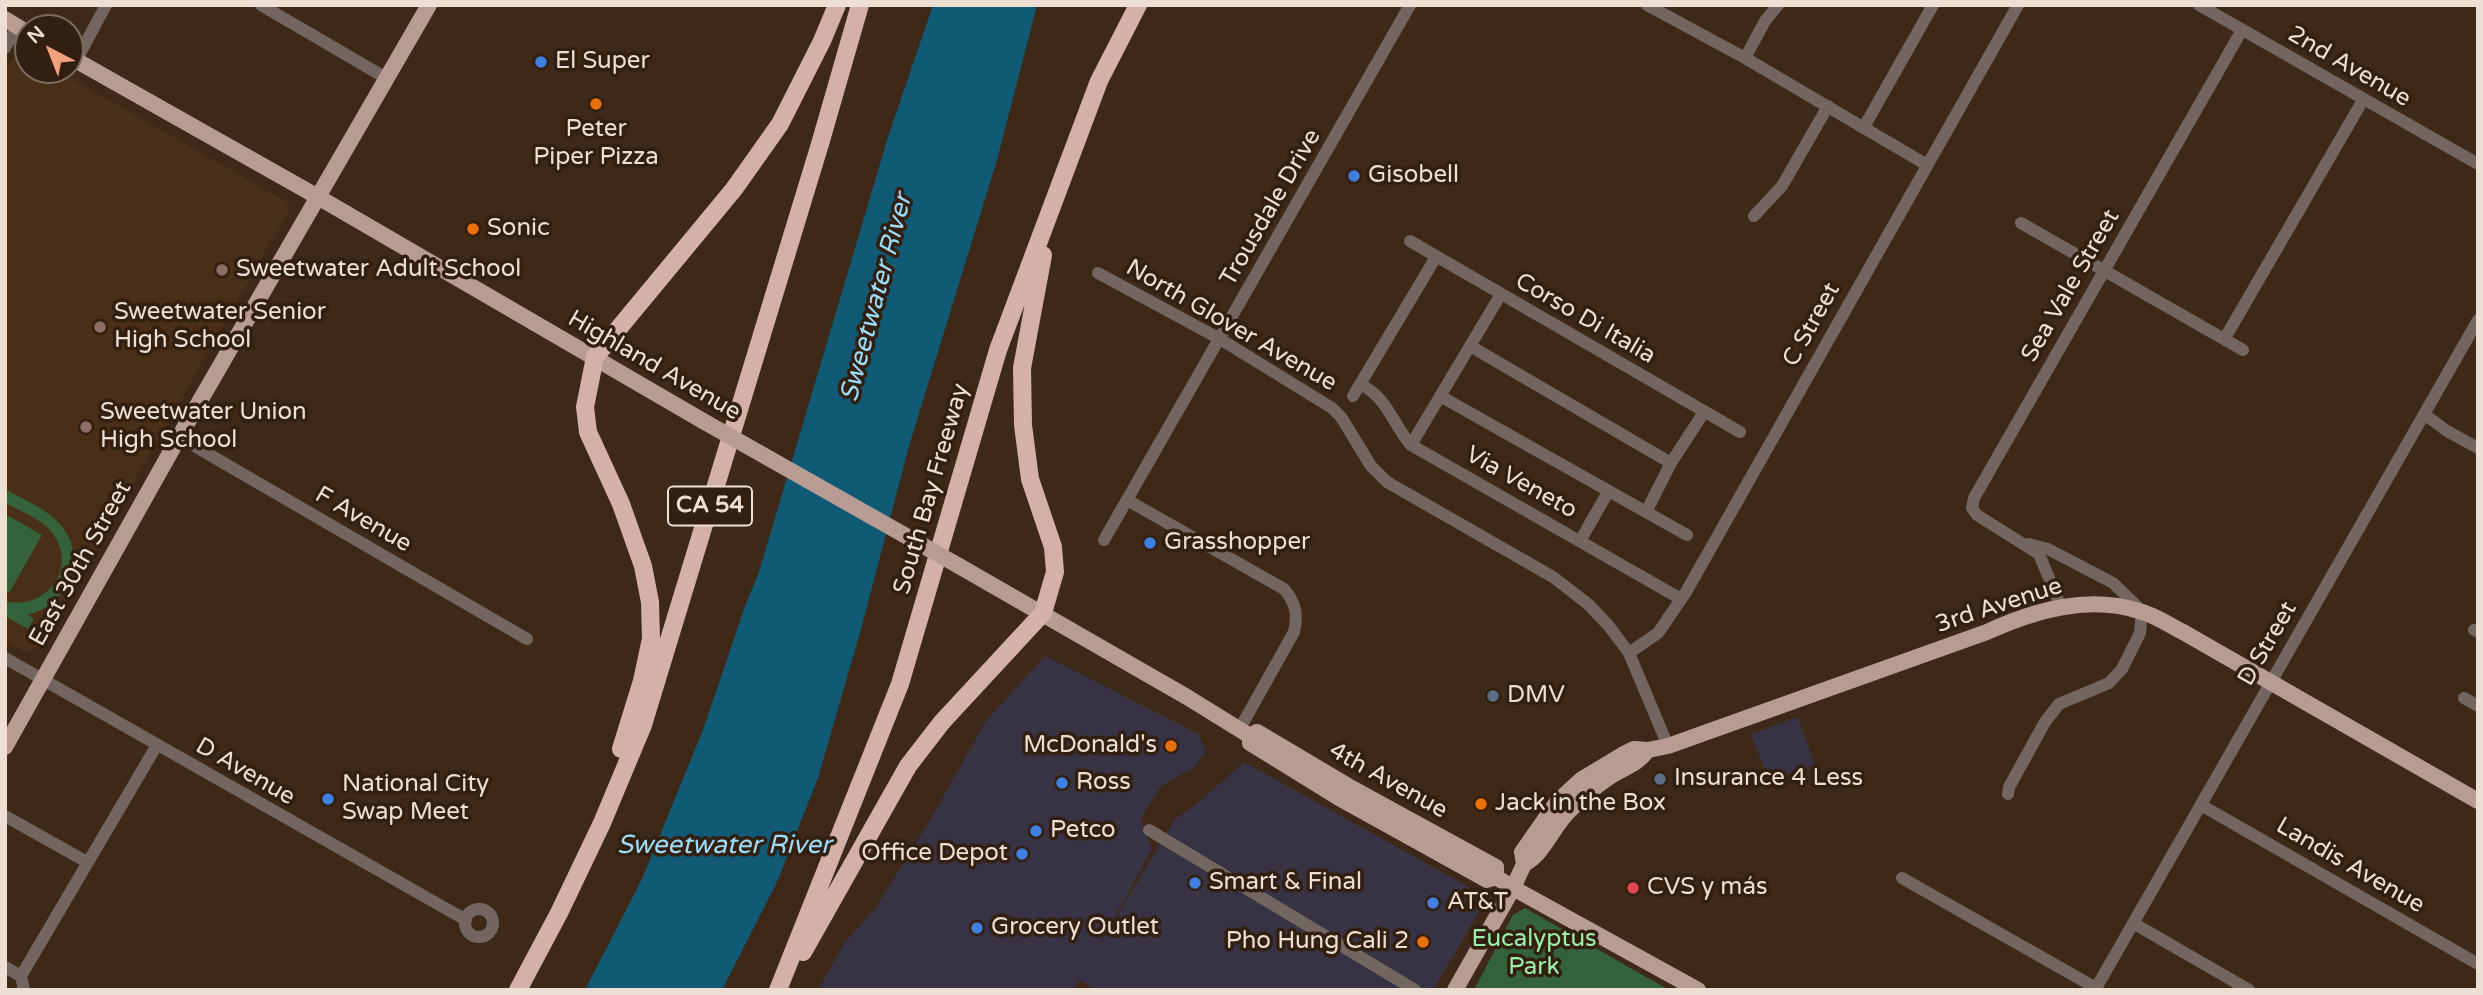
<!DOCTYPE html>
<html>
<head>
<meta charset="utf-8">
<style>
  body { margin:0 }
  #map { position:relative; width:2483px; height:995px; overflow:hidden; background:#3e2918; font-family:"Varela Round",sans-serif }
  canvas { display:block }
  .frame { position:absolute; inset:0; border:7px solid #eddfd4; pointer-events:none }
  .north { position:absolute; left:14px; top:14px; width:70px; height:70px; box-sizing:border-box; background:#331f0f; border:2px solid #7d6c5e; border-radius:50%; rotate:318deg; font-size:19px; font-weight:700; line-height:28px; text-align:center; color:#eddfd4 }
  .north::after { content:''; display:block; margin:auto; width:24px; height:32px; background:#f1a17d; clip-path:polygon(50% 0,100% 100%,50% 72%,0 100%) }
</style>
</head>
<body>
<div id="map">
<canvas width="2483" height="995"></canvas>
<div class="frame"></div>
<div class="north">N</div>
</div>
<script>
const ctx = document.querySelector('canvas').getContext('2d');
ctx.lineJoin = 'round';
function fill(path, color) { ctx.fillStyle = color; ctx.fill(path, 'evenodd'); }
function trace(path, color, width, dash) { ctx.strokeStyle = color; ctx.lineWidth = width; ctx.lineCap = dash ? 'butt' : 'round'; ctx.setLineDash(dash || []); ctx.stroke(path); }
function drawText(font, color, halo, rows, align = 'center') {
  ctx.font = font + ' "Varela Round",sans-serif'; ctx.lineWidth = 7; ctx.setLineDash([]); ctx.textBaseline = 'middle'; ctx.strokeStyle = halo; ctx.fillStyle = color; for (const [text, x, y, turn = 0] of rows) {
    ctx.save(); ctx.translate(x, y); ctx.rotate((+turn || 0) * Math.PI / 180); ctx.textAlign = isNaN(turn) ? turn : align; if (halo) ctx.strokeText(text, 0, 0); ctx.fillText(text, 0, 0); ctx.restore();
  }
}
fill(new Path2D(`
  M1045 656 1199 734 1206 752 1193 768 1160 787 1141 819 1152 849 1098 948 1175 819 1193 807 1244 762 1476 891 1482 907 1433 990H1097L1080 980 1074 990H818L845 942 874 910 926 827 986 721Z
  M1798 717 1815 765 1769 781 1751 734Z`), '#373344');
fill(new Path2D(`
  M19 48 28 54V70H57L287 202 289 210 40 648 24 652 5 641V72Z`), '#492e18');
fill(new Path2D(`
  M5 489C22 499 43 507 57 521 90 553 70 604 28 615L34 619 28 629 5 616V601C43 611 77 572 55 537 45 520 22 512 5 503Z
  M5 514 42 535 9 593 5 591Z
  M1525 908 1669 990H1474L1513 915Z`), '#34623b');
fill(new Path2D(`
  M933 5H1037L997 160 909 446 861 629 818 778 777 882 722 990H585L642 879 703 730 745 606 759 572 888 137Z`), '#115a75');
trace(new Path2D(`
  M261 5 386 78
  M1647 5 1745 58 1927 165
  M2199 5 2478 164
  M5 48 18 26
  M1745 58 1765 21 1778 5
  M76 61 106 5
  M1864 127 1933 5
  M1754 216 1782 186 1828 106
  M2021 223 2243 350
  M1410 241 1740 432
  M1098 273 1220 339 1332 408 1341 417 1371 466 1387 482 1553 577 1588 604 1608 625 1629 653 1668 746
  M2225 338 2363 100
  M1470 346 1671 463
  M1360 384C1388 398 1392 423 1411 445L1681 599
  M1353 396 1436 257
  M1440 396 1687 535
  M2424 414 2447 431 2478 448
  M179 437 527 639
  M1411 445 1501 294
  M1127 500 1284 589C1296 603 1298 615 1294 632L1239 730
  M1646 512 1671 463 1704 412
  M1104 540 1410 5
  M1580 541 1608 492
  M2061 607 2039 554 1977 515 1972 508 1974 498 2242 30
  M2474 630 2478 632
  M1629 653 1658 633 1686 592 2018 5
  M5 658 466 920
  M2464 698 2478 706
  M2008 794 2009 787 2045 722 2059 704 2109 683 2122 669 2140 633 2142 611 2113 583 2048 549 2029 544
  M2201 805 2478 964
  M5 816 87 862
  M1149 830 1415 990
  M1902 878 2096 988
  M465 923a14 14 0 1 1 28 0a14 14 0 1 1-28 0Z
  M2133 923 2249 990
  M5 967 21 976
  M24 990 21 976 157 745
  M2095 990 2478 320`), '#736661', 12);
trace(new Path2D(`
  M5 19 28 33
  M70 57 318 197 703 421
  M959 566 1187 697 1250 736 1257 732 1348 786 1496 867V877L1513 888 1698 990
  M1250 736V743L1339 798 1487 880 1496 877
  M5 747 179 437 429 5
  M1524 864C1544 854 1553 826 1570 810 1582 798 1595 787 1608 778 1624 767 1636 766 1648 750
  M1455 990 1513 888 1524 864 1522 852 1557 802 1582 779 1622 755 1634 749 1648 750 1668 746 1987 632C2035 610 2088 595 2139 611 2155 615 2169 625 2183 632L2478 801`), '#b89c93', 16);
trace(new Path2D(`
  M621 749 642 681 651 639 650 602 643 566 621 504 588 432 585 407 595 357 734 189 780 124 822 41 837 5
  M803 952 908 766 942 722 1043 613 1055 572 1053 547 1030 479 1023 425 1022 368 1043 255
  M518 990 559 913 602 823 643 725 820 144 860 5
  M778 990 900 684 998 350 1099 81 1138 5`), '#d3b1a7', 18);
trace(new Path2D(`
  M703 421 959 566`), '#b89c93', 16);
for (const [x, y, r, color] of [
  [541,62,7,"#3f7fe0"],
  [596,104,7,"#e8710a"],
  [1354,176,7,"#3f7fe0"],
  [473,229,7,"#e8710a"],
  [222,270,7,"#8d6e63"],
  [100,327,7,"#8d6e63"],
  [86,427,7,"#8d6e63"],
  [1150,543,7,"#3f7fe0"],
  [1493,696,7,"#5c6f8a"],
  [1171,746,7,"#e8710a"],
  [1660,779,7,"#5c6f8a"],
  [1062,783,7,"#3f7fe0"],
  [328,799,7,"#3f7fe0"],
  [1481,804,7,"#e8710a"],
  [1036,831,7,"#3f7fe0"],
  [1022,854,7,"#3f7fe0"],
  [1195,883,7,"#3f7fe0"],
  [1633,888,7,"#e0444e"],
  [1433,903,7,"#3f7fe0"],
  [977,928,7,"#3f7fe0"],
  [1423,942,7,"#e8710a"]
]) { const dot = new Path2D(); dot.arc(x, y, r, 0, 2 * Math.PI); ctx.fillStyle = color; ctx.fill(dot); trace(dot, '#331f0f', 2.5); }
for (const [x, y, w] of [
  [710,506,84]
]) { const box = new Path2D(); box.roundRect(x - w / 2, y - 19.5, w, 39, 5); ctx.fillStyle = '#331f0f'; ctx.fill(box); trace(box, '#eddfd4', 2); }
drawText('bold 23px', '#eddfd4', null, [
  ["CA 54",710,506]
]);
drawText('24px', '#eddfd4', '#331f0f', [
  ["El Super",555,62],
  ["Peter",596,130,"center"],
  ["Piper Pizza",596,158,"center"],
  ["Gisobell",1368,176],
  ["Sonic",487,229],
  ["Sweetwater Adult School",236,270],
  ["Sweetwater Senior",114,313],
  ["High School",114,341],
  ["Sweetwater Union",100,413],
  ["High School",100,441],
  ["Grasshopper",1164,543],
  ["DMV",1507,696],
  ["McDonald's",1157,746,"right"],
  ["Insurance 4 Less",1674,779],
  ["Ross",1076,783],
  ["National City",342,785],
  ["Swap Meet",342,813],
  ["Jack in the Box",1495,804],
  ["Petco",1050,831],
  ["Office Depot",1008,854,"right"],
  ["Smart & Final",1209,883],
  ["CVS y más",1647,888],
  ["AT&T",1447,903],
  ["Grocery Outlet",991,928],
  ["Pho Hung Cali 2",1409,942,"right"]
], 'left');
drawText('24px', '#eddfd4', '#331f0f', [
  ["2nd Avenue",2349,67,30],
  ["Trousdale Drive",1271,208,-60],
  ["Sea Vale Street",2071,286,-60],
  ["Corso Di Italia",1585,319,30],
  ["C Street",1812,325,-61],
  ["North Glover Avenue",1231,326,30],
  ["Highland Avenue",654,366,30],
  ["Via Veneto",1521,483,29],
  ["South Bay Freeway",932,489,-74],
  ["F Avenue",363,520,30],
  ["East 30th Street",81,564,-61],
  ["3rd Avenue",1999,606,-18],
  ["D Street",2268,644,-60],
  ["D Avenue",245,772,30],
  ["4th Avenue",1388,781,29],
  ["Landis Avenue",2350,866,30]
]);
drawText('24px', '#9bf0a6', '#331f0f', [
  ["Eucalyptus",1534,940],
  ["Park",1534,968]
]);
drawText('italic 26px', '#9bdcfa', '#331f0f', [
  ["Sweetwater River",877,298,-75],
  ["Sweetwater River",724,846]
]);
</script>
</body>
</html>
